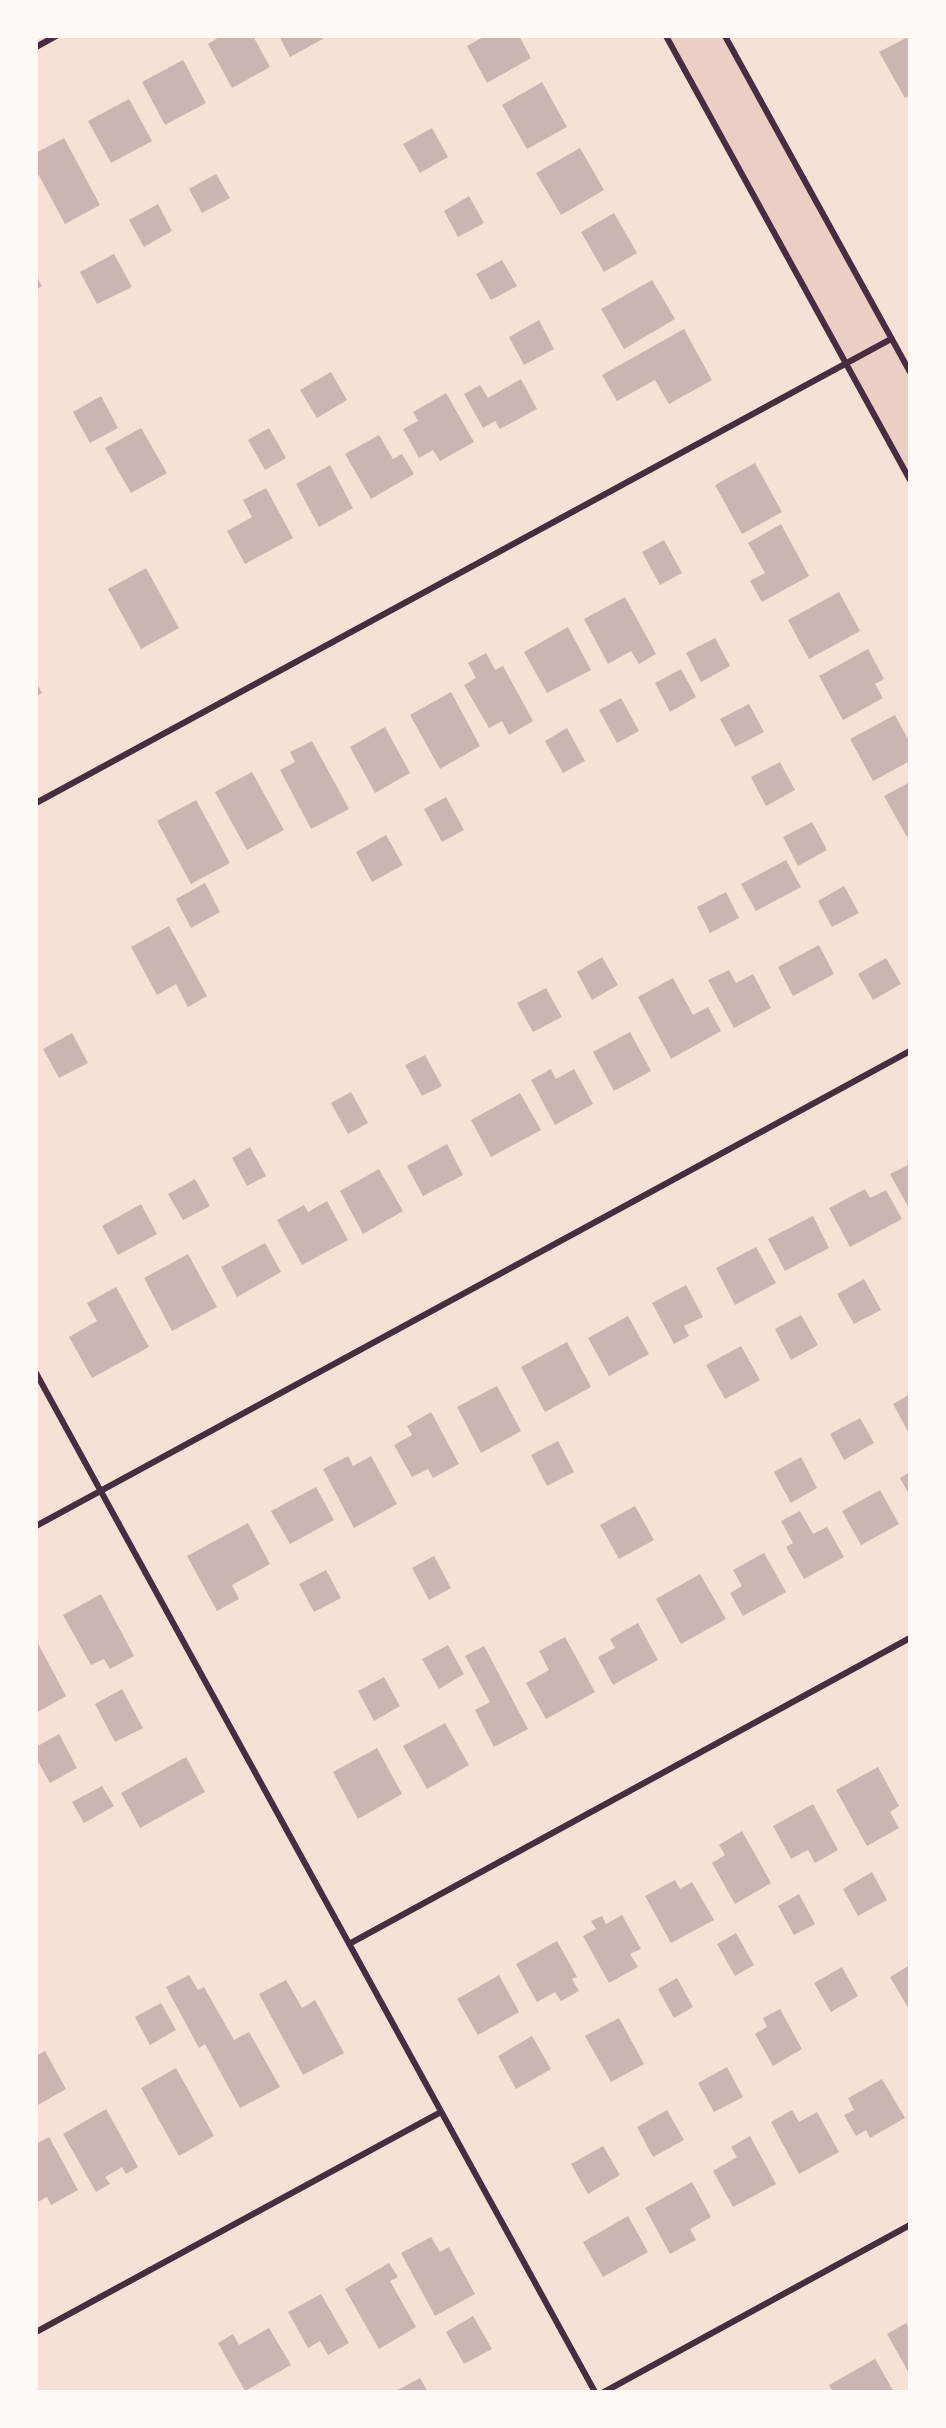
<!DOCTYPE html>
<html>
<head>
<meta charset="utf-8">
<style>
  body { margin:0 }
  #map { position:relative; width:946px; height:2428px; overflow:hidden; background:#f7e1d7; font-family:Figtree,sans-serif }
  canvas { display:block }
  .frame { position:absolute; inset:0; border:38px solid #fffaf5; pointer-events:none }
</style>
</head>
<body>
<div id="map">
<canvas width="946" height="2428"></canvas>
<div class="frame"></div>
</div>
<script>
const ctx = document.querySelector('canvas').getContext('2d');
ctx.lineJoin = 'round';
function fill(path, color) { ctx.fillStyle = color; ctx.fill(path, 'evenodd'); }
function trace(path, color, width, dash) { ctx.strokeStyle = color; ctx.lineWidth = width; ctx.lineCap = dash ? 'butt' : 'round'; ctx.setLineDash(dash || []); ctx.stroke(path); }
fill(new Path2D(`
  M666 36H725L910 372V480Z`), '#ebcfc5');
fill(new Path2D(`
  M221 36H253L270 67 232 88 208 44Z
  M279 36H328L290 57Z
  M485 36H519L531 58 487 83 467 46Z
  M910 36V95L905 98 879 52Z
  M183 60 206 103 165 125 142 82Z
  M542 82 567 127 527 149 502 105Z
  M129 99 152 141 111 163 88 121Z
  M432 128 448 157 420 173 403 144Z
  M64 138 100 205 65 224 36 170V153Z
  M580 148 604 190 561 215 536 173Z
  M216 174 230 198 202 213 189 189Z
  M469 196 484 223 458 237 444 211Z
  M158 204 172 231 144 247 129 220Z
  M614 213 637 253 604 272 581 232Z
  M114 254 132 287 97 304 80 272Z
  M502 260 517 286 491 300 476 274Z
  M36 275 42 286 36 290Z
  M652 280 675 319 624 349 601 309Z
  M539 320 554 349 524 365 509 337Z
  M684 329 712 380 669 404 655 380 617 401 602 375Z
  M331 372 347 400 317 418 300 390Z
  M521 379 537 409 500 429 495 421 483 428 464 394 480 385 488 398Z
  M446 393 474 442 440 461 433 450 419 458 403 429 418 421 413 412Z
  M101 396 118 428 90 443 73 412Z
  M141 428 167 473 131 493 105 448Z
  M269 428 286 458 265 470 248 440Z
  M379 435 393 459 402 454 414 474 371 499 345 454Z
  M755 463 782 512 742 534 715 485Z
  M330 465 353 508 319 527 296 484Z
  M266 488 293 538 245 564 227 531 252 517 243 500Z
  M781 524 809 576 762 602 750 581 765 573 748 543Z
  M664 540 682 573 660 585 642 552Z
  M146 568 179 628 141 649 108 589Z
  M839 592 860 631 809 659 788 620Z
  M625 597 656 654 639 664 631 651 608 664 584 619Z
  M568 627 591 670 547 693 524 652Z
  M715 638 730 666 701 682 686 653Z
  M868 649 884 679 875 684 883 698 843 720 819 676Z
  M486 653 495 670 503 666 533 721 509 735 502 721 489 728 464 685 476 678 468 663Z
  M681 669 696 697 670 712 655 683Z
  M36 682 42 693 36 696Z
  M451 692 480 746 440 769 410 715Z
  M621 698 639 731 617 743 599 710Z
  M749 704 764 732 735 747 720 719Z
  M895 715 910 743V761L873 781 850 739Z
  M385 727 410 773 375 793 350 747Z
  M567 728 585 761 563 773 545 741Z
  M312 741 349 809 311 829 280 770 295 762 290 752Z
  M780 762 795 790 766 806 751 777Z
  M252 772 284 830 247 850 215 792Z
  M910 782V835L907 837 884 796Z
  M446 797 464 830 442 842 424 809Z
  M196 800 230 863 191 884 157 821Z
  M812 822 827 850 798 866 783 837Z
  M386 835 403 865 372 882 356 852Z
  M786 860 801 887 756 911 741 884Z
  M205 883 220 912 191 928 176 899Z
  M844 886 859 913 832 927 818 901Z
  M726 892 739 918 710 933 697 907Z
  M169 926 207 996 188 1007 176 984 157 995 131 947Z
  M819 945 834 974 793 996 778 967Z
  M602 957 618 985 592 1000 577 972Z
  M886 958 901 984 873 1000 858 974Z
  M729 970 736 983 753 974 771 1008 734 1028 708 980Z
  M673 978 693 1015 708 1007 721 1031 671 1059 638 997Z
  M546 988 562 1017 533 1032 517 1003Z
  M630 1032 651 1071 614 1091 593 1052Z
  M72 1033 88 1063 59 1078 43 1049Z
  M425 1055 442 1086 422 1096 405 1065Z
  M551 1069 556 1079 574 1069 593 1104 555 1125 531 1080Z
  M351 1092 368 1123 348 1134 331 1103Z
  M520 1093 541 1130 491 1157 471 1120Z
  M447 1144 463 1175 423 1196 407 1166Z
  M250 1147 266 1176 247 1186 232 1158Z
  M910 1164V1210L890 1174Z
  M379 1169 403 1211 363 1234 340 1191Z
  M195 1179 210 1206 183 1220 168 1194Z
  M865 1189 870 1198 886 1190 902 1219 850 1247 829 1208Z
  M327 1201 348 1240 302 1265 277 1220 304 1205 308 1212Z
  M141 1204 157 1234 118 1255 102 1226Z
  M813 1216 829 1248 785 1271 768 1239Z
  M265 1243 281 1272 237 1297 221 1267Z
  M756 1247 776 1283 735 1305 716 1268Z
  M188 1254 217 1307 172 1331 144 1278Z
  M864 1279 881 1310 854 1324 837 1294Z
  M686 1285 703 1317 684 1326 689 1336 674 1344 652 1303Z
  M116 1287 149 1347 92 1378 69 1337 97 1321 87 1303Z
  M801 1315 818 1345 791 1360 775 1329Z
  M628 1316 649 1354 609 1376 588 1338Z
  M567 1342 591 1387 545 1412 521 1367Z
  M741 1346 760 1380 725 1399 706 1365Z
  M497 1386 521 1431 481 1453 457 1407Z
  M910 1394V1435L893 1404Z
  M431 1412 459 1464 433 1478 428 1469 412 1477 394 1445 412 1435 407 1426Z
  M860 1418 874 1443 844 1460 830 1434Z
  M558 1441 574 1472 547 1486 531 1455Z
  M348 1456 353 1466 371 1456 397 1504 354 1528 323 1469Z
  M801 1457 817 1488 791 1503 774 1472Z
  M910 1472V1496L900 1478Z
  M316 1487 334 1520 290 1544 271 1511Z
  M880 1490 899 1524 861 1545 842 1511Z
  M635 1506 654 1540 619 1559 600 1525Z
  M800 1511 813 1534 827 1527 844 1557 804 1579 786 1547 793 1543 781 1521Z
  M248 1523 270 1564 232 1585 239 1599 217 1611 187 1556Z
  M764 1553 786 1592 743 1616 730 1593 742 1586 733 1570Z
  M434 1556 451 1588 429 1600 412 1568Z
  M326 1570 341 1598 314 1612 299 1584Z
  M700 1574 726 1619 681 1644 656 1599Z
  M101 1594 134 1656 110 1669 104 1659 91 1665 63 1615Z
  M638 1623 658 1660 613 1685 598 1657 615 1648 610 1639Z
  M565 1637 595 1692 546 1719 526 1683 549 1670 539 1651Z
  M36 1640 66 1696 36 1713Z
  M448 1645 464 1674 439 1689 422 1659Z
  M484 1646 528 1729 494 1747 475 1710 490 1702 465 1656Z
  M384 1677 400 1706 374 1721 358 1691Z
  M122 1689 143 1728 115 1742 95 1704Z
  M445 1723 469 1765 427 1789 403 1746Z
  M59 1734 77 1768 50 1783 36 1758V1747Z
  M377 1748 402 1794 358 1819 333 1772Z
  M186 1757 205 1792 140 1828 121 1793Z
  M878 1767 899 1806 890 1812 899 1828 867 1846 836 1790Z
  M102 1786 114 1806 84 1823 72 1802Z
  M813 1804 838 1850 815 1863 808 1850 791 1859 773 1826Z
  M742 1831 771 1883 735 1904 712 1863 725 1855 719 1845Z
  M872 1872 887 1900 858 1916 843 1889Z
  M675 1880 680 1889 692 1882 714 1920 671 1943 645 1896Z
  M799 1894 815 1924 794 1935 778 1906Z
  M622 1915 641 1949 630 1954 638 1967 609 1983 583 1936 596 1929 591 1921 602 1916 606 1924Z
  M736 1933 754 1965 735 1976 717 1944Z
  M557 1941 577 1977 572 1979 579 1991 561 2001 555 1992 537 2002 516 1964Z
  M910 1965V2011L890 1977Z
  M842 1967 858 1996 831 2012 814 1983Z
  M189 1975 198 1990 204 1987 234 2040 249 2032 280 2087 240 2108 205 2044 199 2048 166 1987Z
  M499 1975 519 2012 478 2035 457 1999Z
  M677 1978 693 2007 674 2018 658 1989Z
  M286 1980 302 2008 315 2000 344 2053 303 2075 259 1994Z
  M161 2003 176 2030 150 2045 135 2017Z
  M780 2009 802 2049 773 2066 755 2034 767 2027 763 2018Z
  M619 2018 644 2064 611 2082 585 2036Z
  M532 2036 551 2069 516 2089 498 2056Z
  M45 2051 66 2089 38 2105 36 2101V2056Z
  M727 2067 743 2097 714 2112 698 2083Z
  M176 2068 214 2136 179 2156 141 2088Z
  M882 2079 905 2118 870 2138 866 2130 856 2136 844 2115 854 2110 848 2098Z
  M106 2109 138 2167 126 2174 122 2167 105 2177 110 2184 96 2192 63 2134Z
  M667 2110 684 2140 653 2157 637 2127Z
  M792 2110 799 2122 817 2112 839 2152 799 2174 771 2122Z
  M750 2136 776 2184 733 2207 713 2171 737 2157 731 2147Z
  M49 2137 78 2190 51 2205 47 2197 36 2203V2140L38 2143Z
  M603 2146 620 2175 588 2194 571 2164Z
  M692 2182 711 2217 690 2229 696 2240 670 2254 645 2208Z
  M628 2216 648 2252 603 2277 583 2242Z
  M431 2237 440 2252 449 2247 475 2294 435 2316 401 2253Z
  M389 2263 398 2277 390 2281 416 2327 379 2349 345 2289Z
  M321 2294 349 2343 328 2355 320 2341 308 2348 288 2312Z
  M473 2316 492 2349 464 2364 446 2332Z
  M906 2323 910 2331V2375L887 2334Z
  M269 2328 291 2365 245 2391 218 2343 233 2334 239 2345Z
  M875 2359 894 2392H833L829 2385Z
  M420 2378 428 2392H394Z`), '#ccb4b1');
trace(new Path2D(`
  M666 36 910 480
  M725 36 910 372
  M36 47 56 36
  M36 803 891 339
  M36 1373 595 2392
  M36 1526 910 1051
  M349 1944 910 1638
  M36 2332 441 2112
  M604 2392 910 2225`), '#4a2c40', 6);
</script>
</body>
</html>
